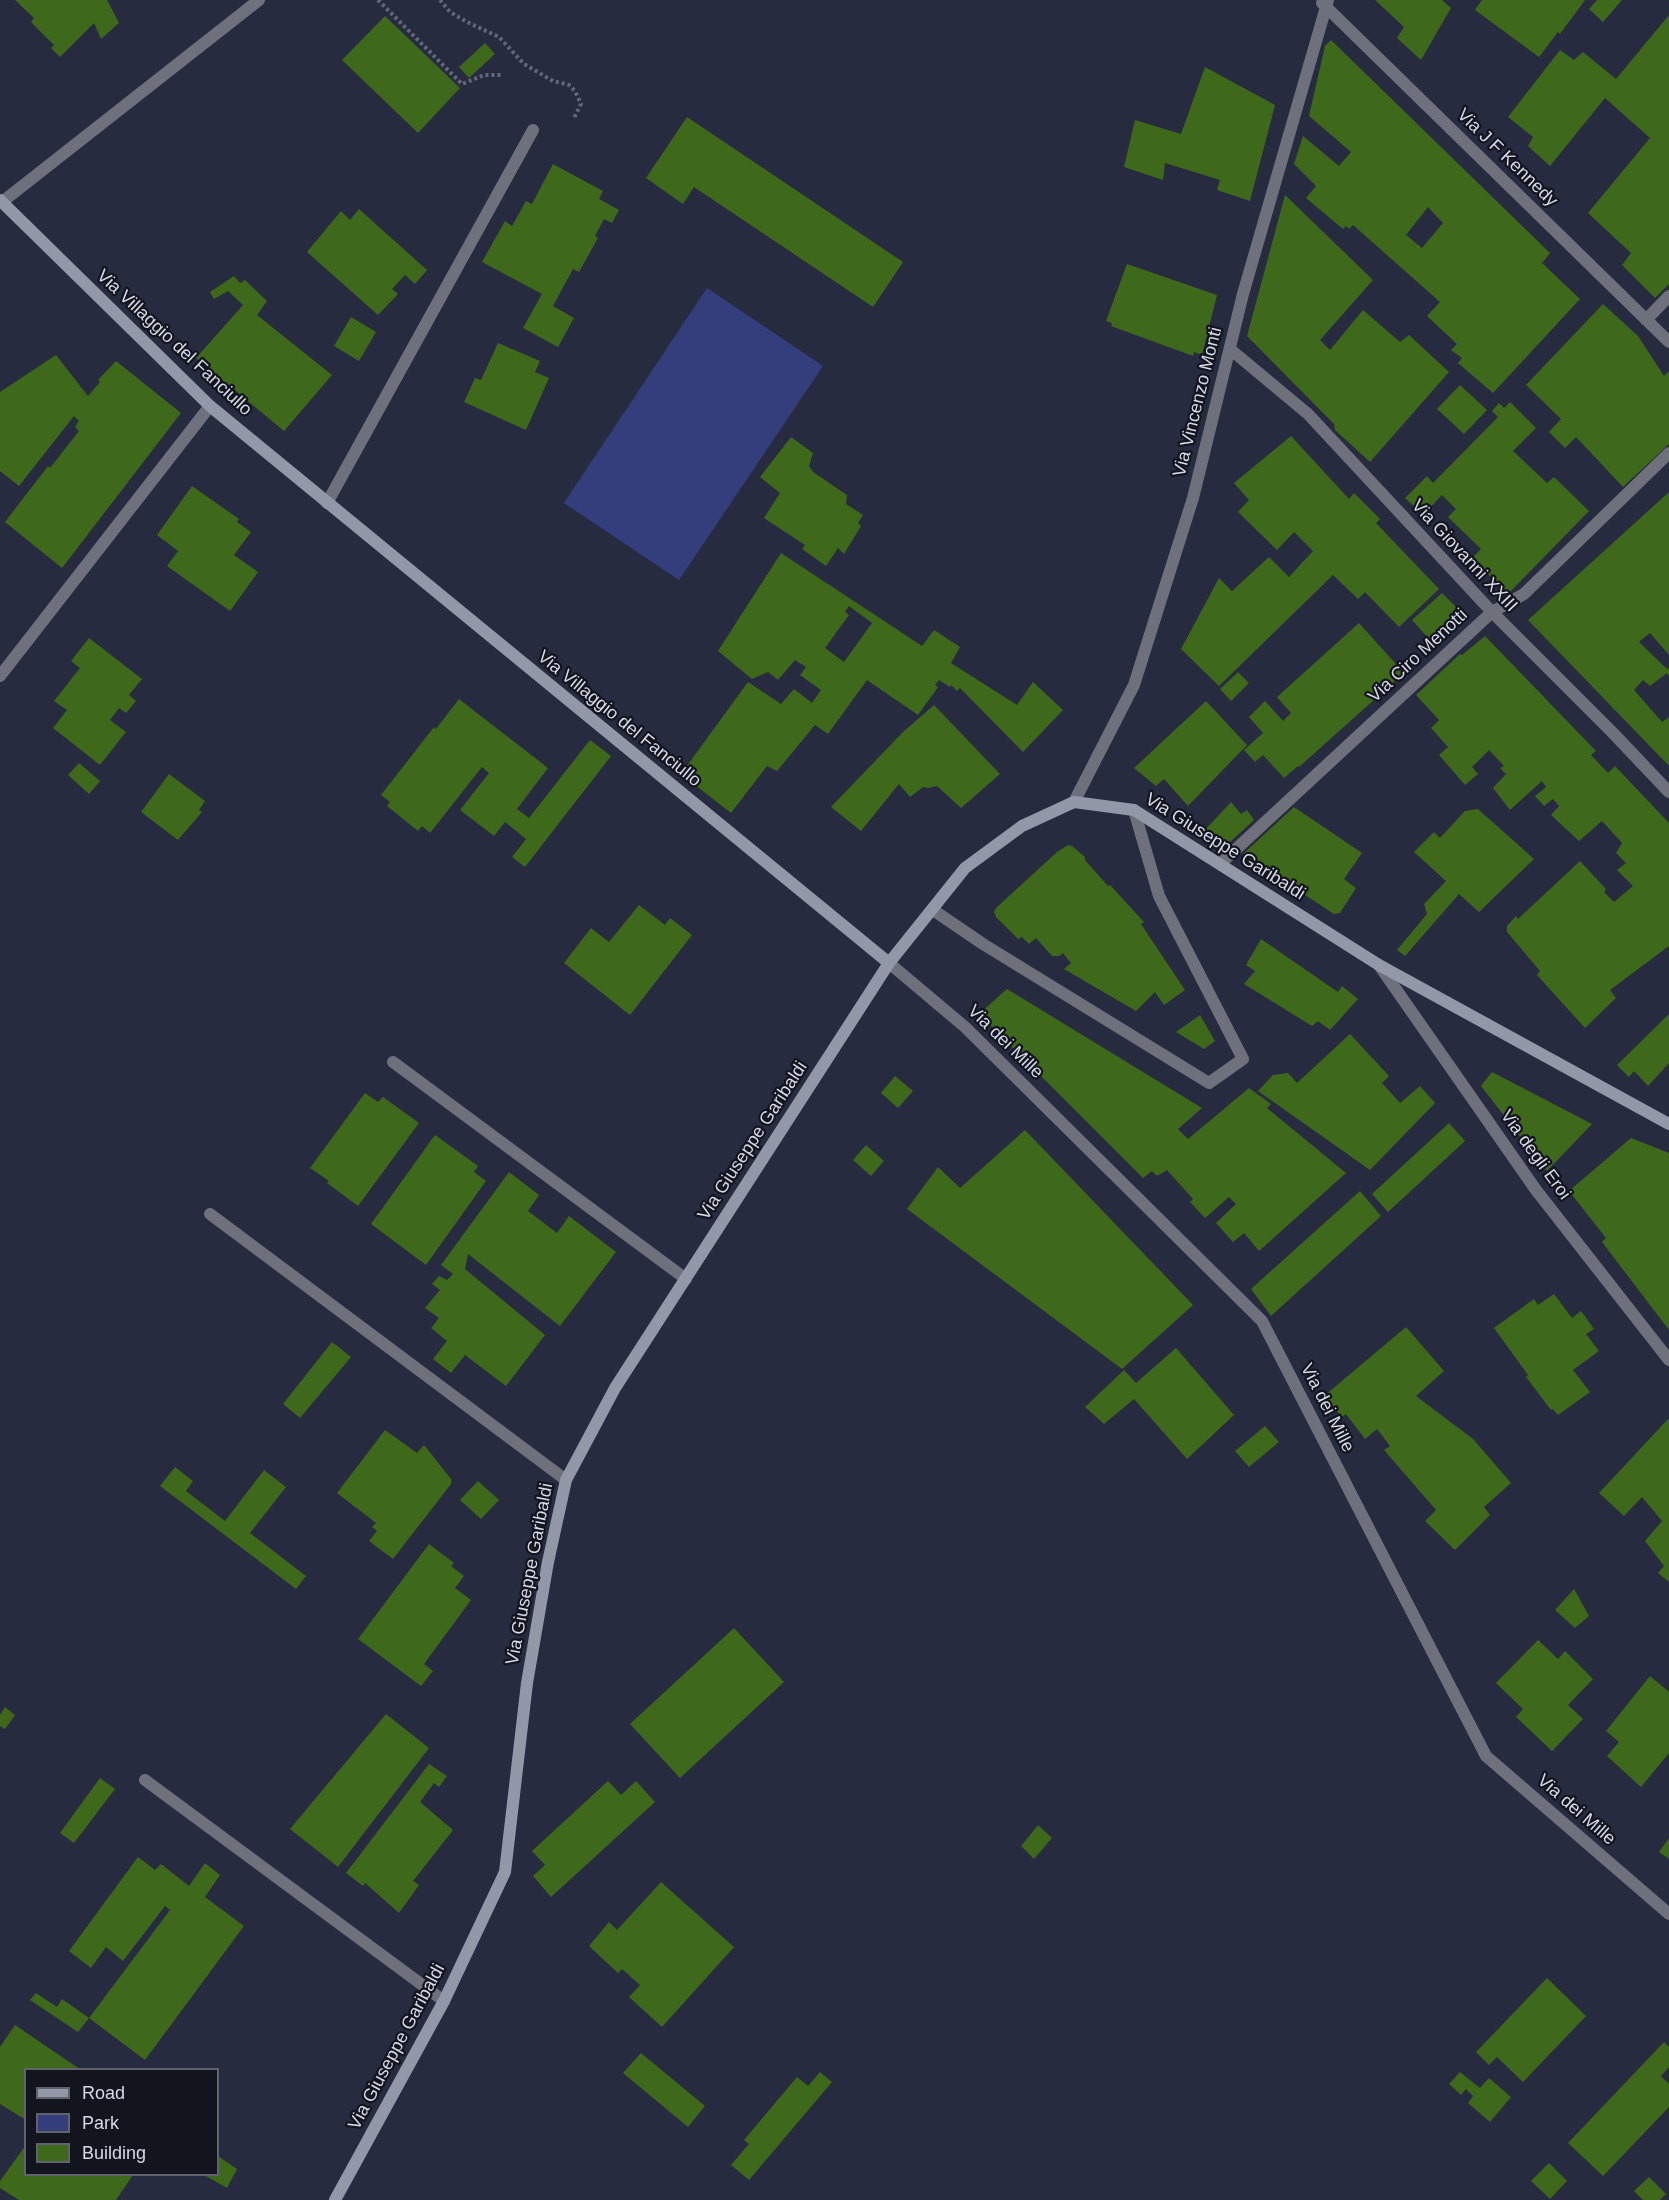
<!DOCTYPE html>
<html>
<head>
<meta charset="utf-8">
<style>
  body { margin:0 }
  #map { position:relative; width:1669px; height:2200px; overflow:hidden; background:#272b40; font-family:Helvetica,sans-serif }
  canvas { display:block }
  .legend { position:absolute; left:24px; top:2068px; width:195px; height:108px; box-sizing:border-box; background:#12141e; border:2px solid #60636e; margin:0; padding:8px 10px; list-style:none; font-size:18px; color:#d6d9e7 }
  .legend li { display:flex; align-items:center; gap:12px; height:30px }
  .legend b { width:30px; border:2px solid #60636e }
</style>
</head>
<body>
<div id="map">
<canvas width="1669" height="2200"></canvas>
<ul class="legend">
<li><b style="height:8px;background:#9398a9"></b>Road</li>
<li><b style="height:16px;background:#353e7c"></b>Park</li>
<li><b style="height:16px;background:#3e691a"></b>Building</li>
</ul>
</div>
<script>
const ctx = document.querySelector('canvas').getContext('2d');
ctx.lineJoin = 'round';
function fill(path, color) { ctx.fillStyle = color; ctx.fill(path, 'evenodd'); }
function trace(path, color, width, dash) { ctx.strokeStyle = color; ctx.lineWidth = width; ctx.lineCap = dash ? 'butt' : 'round'; ctx.setLineDash(dash || []); ctx.stroke(path); }
function drawText(font, color, halo, rows, align = 'center') {
  ctx.font = font + ' Helvetica,sans-serif'; ctx.lineWidth = 4.5; ctx.setLineDash([]); ctx.textBaseline = 'middle'; ctx.strokeStyle = halo; ctx.fillStyle = color; for (const [text, x, y, turn = 0] of rows) {
    ctx.save(); ctx.translate(x, y); ctx.rotate((+turn || 0) * Math.PI / 180); ctx.textAlign = isNaN(turn) ? turn : align; if (halo) ctx.strokeText(text, 0, 0); ctx.fillText(text, 0, 0); ctx.restore();
  }
}
fill(new Path2D(`
  M707 288 823 366 679 580 564 503Z`), '#353e7c');
fill(new Path2D(`
  M15 0H107L119 23 101 39 94 23 60 57 51 48 54 45 31 22 34 18Z
  M1375 0H1442L1451 8 1421 60 1397 38 1404 27Z
  M1482 0H1585L1560 34 1558 32 1539 57 1475 10Z
  M1597 0H1622L1603 22 1589 9Z
  M1669 15V284L1655 298 1622 265 1631 253 1588 213 1650 138 1605 98 1550 166 1528 146 1533 137 1508 117 1560 50 1574 60 1583 52 1616 79Z
  M385 16 460 88 418 133 342 60Z
  M1331 40 1550 253 1542 263 1580 299 1493 393 1458 363 1462 358 1451 350 1457 344 1427 316 1440 302 1353 225 1349 229 1346 226 1343 229 1306 198 1316 186 1294 164 1303 136 1339 166 1351 152 1309 116 1325 46ZM1428 207 1443 223 1422 248 1406 235Z
  M485 43 495 54 469 78 459 67Z
  M1205 67 1275 105 1250 201 1217 190 1220 180 1165 163 1163 180 1124 167 1135 120 1181 134Z
  M687 117 903 262 873 307 694 187 683 204 646 178Z
  M553 164 603 191 599 199 619 210 612 223 604 219 595 236 598 238 579 272 573 269 553 306 574 318 558 347 523 328 542 294 482 262 505 221 512 226 526 201 532 204Z
  M1285 195 1373 280 1320 340 1330 350 1363 310 1400 342 1409 335 1449 372 1370 462 1335 430 1334 424 1247 336Z
  M359 209 427 270 415 284 405 275 392 289 398 294 378 315 307 252 341 211 350 220Z
  M1127 264 1217 295 1202 355 1194 352 1193 356 1111 326 1112 323 1106 321Z
  M234 276 240 283 245 280 267 301 257 315 332 375 284 431 196 358 243 305 228 291 214 299 210 292Z
  M1603 304 1638 336 1664 376 1669 371V444L1623 487 1576 437 1565 448 1549 432 1561 419 1526 385Z
  M351 317 376 332 359 361 334 346Z
  M498 343 540 361 535 372 549 378 526 430 464 402 475 378 481 380Z
  M56 355 88 396 100 382 98 380 116 361 181 413 62 568 5 522 48 466 50 468 79 431 75 427 79 421 74 416 19 486 0 471V392Z
  M1460 385 1487 410 1464 434 1437 409Z
  M1510 402 1536 428 1513 451 1547 483 1554 477 1589 511 1508 594 1472 558 1481 549 1448 517 1456 509 1442 495 1423 515 1405 498 1427 476 1433 483 1498 417 1492 411 1499 403 1504 408Z
  M1291 436 1349 499 1354 493 1380 519 1376 523 1439 589 1399 627 1365 592 1358 599 1333 575 1219 686 1181 649 1219 578 1232 591 1269 557 1289 577 1313 551 1294 532 1277 550 1238 512 1249 500 1234 483Z
  M791 437 813 453 809 466 813 472 847 495 846 504 863 515 858 523 861 526 844 554 838 548 826 566 802 549 805 545 764 518 780 493 760 477Z
  M192 486 239 519 237 522 251 532 234 555 258 572 230 611 167 566 178 551 157 535Z
  M1669 492V655L1650 633 1639 642 1667 669 1669 668V676L1667 673 1650 686 1643 680 1634 690 1662 722 1669 717V766L1528 620Z
  M781 553 922 646 934 630 960 647 951 663 1017 705 1033 682 1063 710 1023 752 960 688 957 691 951 685 950 687 939 680 935 685 938 687 918 715 867 680 828 734 815 725 777 771 767 766 731 813 681 774 748 682 781 704 794 689 812 703 821 690 800 675 806 667 795 660 778 680 768 672 752 679 718 651ZM849 606 872 623 844 662 825 648 849 615 845 612Z
  M1442 593 1461 612 1430 640 1412 620Z
  M1359 623 1404 673 1299 767 1298 766 1284 778 1263 755 1255 762 1244 750 1263 733 1249 717 1265 701 1283 721 1291 713 1277 697Z
  M1485 636 1596 751 1591 755 1608 773 1615 766 1669 823V946L1610 990 1616 998 1585 1028 1537 975 1540 971 1507 932V926L1516 916 1518 919 1580 861 1606 889 1604 892 1614 902 1633 886 1617 870 1626 863 1616 853 1622 843 1602 821 1579 841 1551 815 1559 806 1553 799 1544 806 1535 796 1546 787 1542 781 1510 810 1493 788 1506 774 1500 768 1504 766 1489 750 1472 767 1478 774 1465 785 1439 755 1448 747 1431 728 1439 720 1416 695 1460 654 1462 655Z
  M89 638 142 679 129 695 136 701 126 713 119 708 110 720 126 732 100 765 53 728 67 710 54 701 80 668 71 661Z
  M1238 672 1249 683 1231 701 1220 689Z
  M459 699 548 768 517 809 529 818 590 740 611 756 525 867 512 857 526 839 505 822 494 836 460 810 489 773 482 767 430 833 422 826 418 831 387 806 390 802 381 795 434 727 436 729Z
  M1206 701 1247 745 1188 806 1164 779 1156 786 1134 768Z
  M934 705 1000 774 961 808 937 786 928 788 923 787 910 797 899 784 861 831 831 807 902 733Z
  M79 763 100 781 89 794 68 775Z
  M169 774 205 801 199 810 202 812 178 840 141 812Z
  M1231 802 1241 814 1247 810 1254 820 1229 843 1204 831Z
  M1294 807 1362 853 1344 879 1356 888 1340 913 1334 914 1243 854Z
  M1478 809 1534 859 1479 912 1459 894 1405 956 1397 950 1427 914 1424 904 1446 881 1414 852 1434 832 1440 838 1465 811Z
  M1068 845 1072 846 1085 857V860L1108 886 1110 885 1144 922 1141 924 1185 990 1164 1005 1155 992 1136 1011 1064 969 1071 963 1063 953 1059 956H1052L1036 938 1029 944 1022 937 1018 939 996 917 994 912 996 908 1057 852Z
  M639 905 665 925 670 918 692 935 630 1015 564 963 591 928 609 942Z
  M1261 939 1338 992 1342 986 1358 999 1330 1030 1318 1021 1312 1026 1244 984 1255 971 1246 965Z
  M1007 989 1202 1108 1178 1129 1188 1139 1249 1088 1271 1104 1267 1108 1346 1173 1259 1251 1244 1233 1233 1242 1216 1223 1236 1204 1229 1197 1205 1218 1190 1202 1193 1199 1167 1170 1157 1176 1152 1171 1143 1178 979 1014Z
  M1669 1014V1063L1648 1086 1634 1071 1629 1077 1617 1065Z
  M1200 1015 1215 1041 1204 1049 1176 1032Z
  M1350 1034 1389 1076 1382 1083 1400 1103 1420 1086 1435 1103 1370 1170 1258 1091 1273 1075 1288 1073 1297 1083Z
  M1492 1072 1592 1124 1547 1171 1481 1086Z
  M895 1076 913 1091 898 1108 881 1093Z
  M365 1093 378 1102 383 1097 419 1123 358 1206 327 1183 329 1181 310 1168Z
  M1449 1123 1465 1141 1388 1212 1372 1194Z
  M1025 1130 1193 1305 1122 1369 907 1209 938 1167 960 1188Z
  M435 1135 478 1166 474 1172 486 1181 426 1265 371 1224Z
  M1631 1138 1669 1153V1330L1602 1242 1606 1238 1569 1191Z
  M866 1145 884 1161 871 1176 853 1160Z
  M509 1172 539 1195 528 1211 557 1233 569 1216 616 1252 560 1326 468 1254 465 1269 545 1335 506 1386 465 1355 451 1373 433 1359 447 1341 431 1328 439 1318 425 1308 440 1290 432 1284 439 1276 447 1280 453 1274 441 1265Z
  M1360 1191 1381 1216 1271 1316 1251 1289Z
  M1554 1294 1572 1318 1581 1311 1594 1329 1586 1334 1599 1351 1573 1370 1590 1392 1558 1415 1553 1409 1551 1410 1526 1377 1528 1375 1494 1328 1534 1299 1538 1305Z
  M1406 1327 1444 1371 1416 1396 1473 1439 1511 1483 1484 1507 1490 1515 1455 1550 1425 1521 1436 1510 1384 1450 1390 1446 1377 1429 1365 1439 1346 1414 1342 1417 1324 1396Z
  M332 1342 351 1357 300 1418 283 1404Z
  M1176 1348 1234 1415 1187 1459 1134 1399 1104 1424 1085 1407 1124 1370 1136 1383Z
  M1669 1418V1582L1658 1573 1664 1566 1645 1541 1662 1521 1642 1497 1624 1516 1599 1493Z
  M1265 1426 1279 1442 1249 1467 1235 1451Z
  M385 1430 417 1453 424 1445 451 1479V1484L393 1559 369 1541 377 1531 372 1527 376 1523 337 1493Z
  M175 1467 193 1481 186 1491 225 1521 264 1470 286 1487 250 1533 306 1576 296 1589 160 1486Z
  M478 1481 499 1500 481 1519 460 1500Z
  M429 1544 454 1563 451 1566 464 1576 455 1588 471 1600 424 1664 433 1671 421 1686 358 1639Z
  M1574 1589 1589 1616 1575 1628 1555 1610Z
  M734 1628 784 1682 680 1778 630 1724Z
  M1538 1640 1558 1659 1565 1651 1593 1679 1568 1705 1583 1719 1552 1751 1516 1717 1523 1709 1496 1683Z
  M1650 1676 1669 1692V1753L1641 1787 1607 1756 1619 1742 1606 1731Z
  M5 1707 15 1715 5 1729 0 1726V1715Z
  M386 1714 429 1748 338 1867 290 1829Z
  M429 1764 447 1776 439 1787 434 1783 420 1802 453 1830 413 1881 419 1885 399 1913 365 1883 363 1886 346 1873Z
  M100 1778 115 1789 74 1843 60 1833Z
  M608 1781 621 1795 636 1781 655 1802 551 1897 533 1876 545 1865 532 1851Z
  M1038 1825 1052 1838 1034 1859 1021 1846Z
  M1669 1838V1859L1659 1852Z
  M138 1857 155 1870 161 1864 189 1886 205 1863 220 1875 205 1897 244 1926 145 2060 89 2018 170 1910 165 1906 123 1961 106 1947 91 1968 69 1951Z
  M661 1882 734 1947 662 2027 629 1997 640 1985 622 1969 618 1973 589 1946 609 1922 617 1930Z
  M1547 1978 1586 2016 1523 2082 1497 2057 1489 2065 1476 2052Z
  M36 1993 57 2007 62 1999 89 2018 78 2032 30 2000Z
  M15 2025 81 2070H26V2120L0 2104V2047Z
  M1664 2042 1669 2047V2067L1661 2076 1669 2084V2107L1603 2176 1568 2143Z
  M641 2053 705 2106 688 2127 623 2073Z
  M820 2072 832 2082 749 2180 731 2165 749 2144 744 2140 797 2077 808 2086Z
  M1460 2072 1480 2088 1489 2078 1511 2097 1490 2122 1468 2103 1473 2096 1466 2089 1461 2095 1449 2084Z
  M26 2145V2175H133L116 2200H19L0 2188V2181Z
  M218 2156 237 2169 227 2188 204 2175H218Z
  M1549 2163 1567 2181 1550 2199 1531 2181Z
  M1649 2177 1666 2194 1660 2200H1643L1634 2191Z`), '#3e691a');
trace(new Path2D(`
  M378 0 462 84 484 75H501
  M440 0 450 12 467 22 499 37 524 64 553 81 569 85 575 91 581 104 574 118`), '#636779', 4, [3, 3]);
trace(new Path2D(`
  M1322 3 1669 342
  M2 202 259 0
  M1646 320 1669 296
  M1230 349 1308 414 1492 612 1613 733 1669 792
  M327 503 533 130
  M0 676 210 406
  M1074 802 1134 685 1193 498 1243 294 1328 0
  M1220 864 1492 612 1524 594 1669 453
  M933 910 983 944 1209 1083 1243 1059 1159 896 1134 810
  M889 963 965 1027 1262 1321 1486 1756 1669 1914
  M1379 965 1536 1190 1669 1360
  M393 1062 686 1279
  M210 1214 566 1480
  M145 1780 444 2001`), '#6e717c', 12);
trace(new Path2D(`
  M0 200 210 406 889 963
  M335 2200 444 2001 505 1872 527 1683 548 1562 566 1480 615 1388 889 963 965 868 1022 826 1074 802 1134 810 1379 965 1669 1124`), '#9398a9', 12);
drawText('18px', '#d6d9e7', '#12141e', [
  ["Via J F Kennedy",1507,158,44],
  ["Via Villaggio del Fanciullo",174,343,43],
  ["Via Vincenzo Monti",1198,402,-76],
  ["Via Giovanni XXIII",1464,556,47],
  ["Via Ciro Menotti",1418,656,-43],
  ["Via Villaggio del Fanciullo",619,719,39],
  ["Via Giuseppe Garibaldi",1225,847,32],
  ["Via dei Mille",1005,1042,44],
  ["Via Giuseppe Garibaldi",753,1141,-57],
  ["Via degli Eroi",1535,1155,54],
  ["Via dei Mille",1327,1408,63],
  ["Via Giuseppe Garibaldi",530,1574,-79],
  ["Via dei Mille",1576,1810,41],
  ["Via Giuseppe Garibaldi",397,2047,-62]
]);
</script>
</body>
</html>
